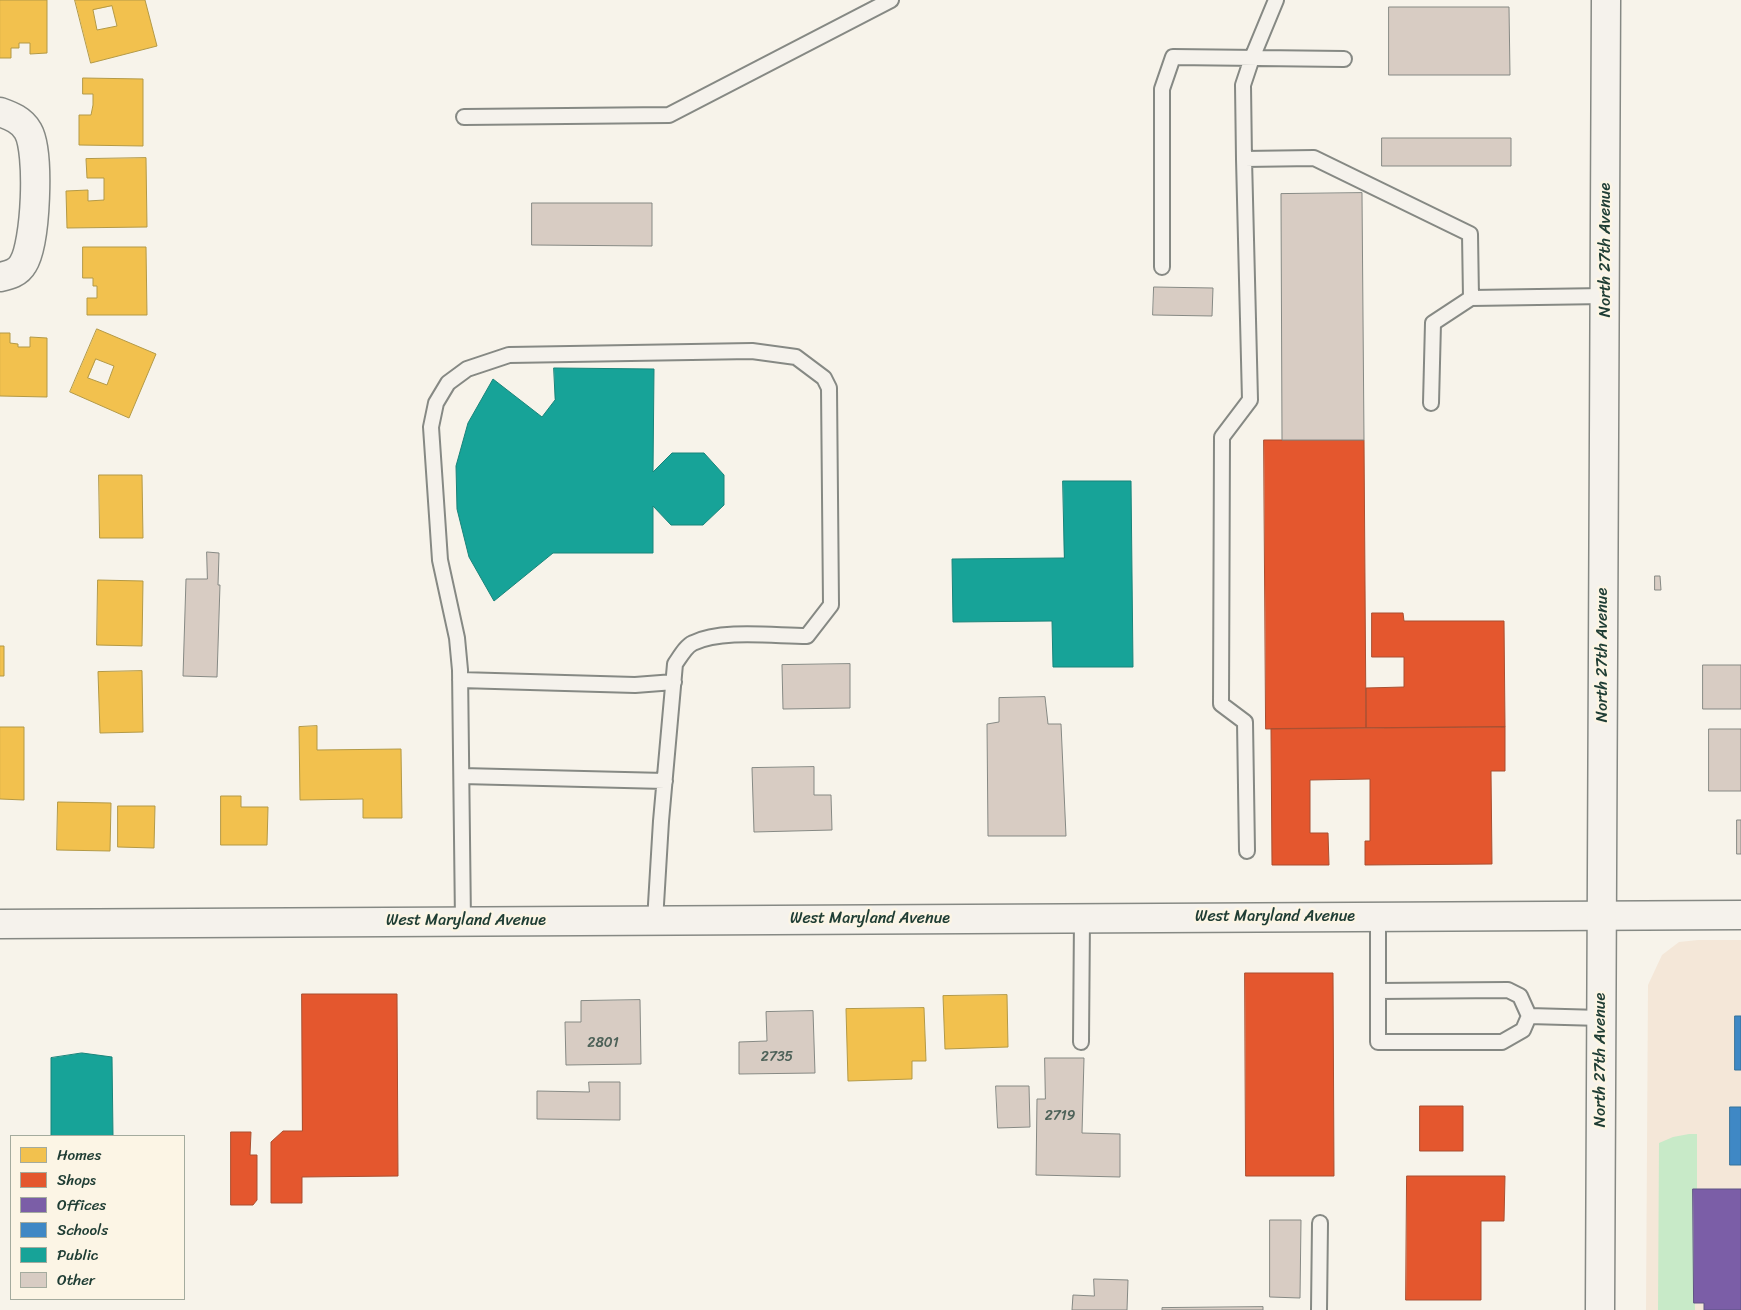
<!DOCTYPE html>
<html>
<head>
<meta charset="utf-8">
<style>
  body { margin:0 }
  #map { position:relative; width:1741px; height:1310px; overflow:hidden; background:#f7f3ea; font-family:Sriracha,sans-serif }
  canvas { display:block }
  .legend { position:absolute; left:10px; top:1135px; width:175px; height:165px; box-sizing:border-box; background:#fcf5e5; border:1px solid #a4ab9e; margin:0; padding:6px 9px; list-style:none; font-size:15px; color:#1f3d34 }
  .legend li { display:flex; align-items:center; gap:10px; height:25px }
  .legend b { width:25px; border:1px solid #a4ab9e }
</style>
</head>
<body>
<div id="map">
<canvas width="1741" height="1310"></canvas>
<ul class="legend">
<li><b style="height:14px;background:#f2c14e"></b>Homes</li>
<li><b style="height:14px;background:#e4572e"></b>Shops</li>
<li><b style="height:14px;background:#7b5ea7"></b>Offices</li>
<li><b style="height:14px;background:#3f88c5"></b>Schools</li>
<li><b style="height:14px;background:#17a398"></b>Public</li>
<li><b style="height:14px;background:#d8ccc3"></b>Other</li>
</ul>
</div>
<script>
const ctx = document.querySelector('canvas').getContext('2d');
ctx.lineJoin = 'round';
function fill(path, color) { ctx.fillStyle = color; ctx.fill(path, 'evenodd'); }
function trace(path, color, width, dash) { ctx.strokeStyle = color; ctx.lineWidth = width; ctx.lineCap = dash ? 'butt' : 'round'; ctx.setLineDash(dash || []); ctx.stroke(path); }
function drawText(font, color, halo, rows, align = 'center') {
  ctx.font = font + ' Sriracha,sans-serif'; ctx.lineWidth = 5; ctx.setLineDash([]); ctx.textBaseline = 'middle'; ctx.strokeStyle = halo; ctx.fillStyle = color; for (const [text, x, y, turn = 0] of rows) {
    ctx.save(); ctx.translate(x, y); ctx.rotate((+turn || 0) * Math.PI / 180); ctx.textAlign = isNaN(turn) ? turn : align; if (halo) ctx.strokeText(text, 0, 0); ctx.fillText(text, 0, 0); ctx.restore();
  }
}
fill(new Path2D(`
  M1698 940H1741V1310H1646L1648 985 1662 955 1679 942Z`), '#f4e7d8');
fill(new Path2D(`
  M1689 1134H1697V1189L1693 1190 1695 1310H1658L1659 1143 1673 1137Z`), '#c8eac8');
const homes = new Path2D(`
  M0 0H47V53L30 54V43H19V48H11V58H0Z
  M75 0H145L157 46 91 63ZM112 6 117 26 97 30 93 10Z
  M83 78 143 79V146L79 145V115H91L93 105V94H83Z
  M146 158 147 227 67 228 66 191 88 190V201L104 200V178H87L86 159Z
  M83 247H146L147 315H87V298H97V286H93V278H83Z
  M97 329 156 354 129 418 70 392ZM96 359 114 366 107 385 88 378Z
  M0 333H10V343L18 344V347H30V337L47 338V397L0 396Z
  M99 475H142L143 538H100Z
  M98 580 143 581 142 646 97 645Z
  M0 646H4V676H0Z
  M142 671 143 732 100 733 98 672Z
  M317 726V750L401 749 402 818H363V799L300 800 299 727Z
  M0 727H24V800L0 799Z
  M221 796H241V807H268L267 845H221Z
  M58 802 111 803 110 851 57 850Z
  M118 806H155L154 848 118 847Z
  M1007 995 1008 1047 945 1049 943 996Z
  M924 1008 926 1061H912V1079L848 1081 846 1009Z`);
fill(homes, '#f2c14e');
trace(homes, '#b39946', 1);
const shops = new Path2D(`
  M1264 440H1364L1366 728 1266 729Z
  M1372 613H1403L1404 621H1504L1505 727 1366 728V688L1404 687V657H1372Z
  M1505 727V771H1491L1492 864 1365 865V841H1370V779L1310 780V833H1328L1329 865H1272L1271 729Z
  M1245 973H1333L1334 1176H1246Z
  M302 994H397L398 1176 302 1177V1203H271V1142L283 1131H302Z
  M1420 1106H1463V1151H1420Z
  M231 1132H251L250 1155H257V1200L253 1205H231Z
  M1407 1176H1505L1504 1221H1481V1300H1406Z`);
fill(shops, '#e4572e');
trace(shops, '#a94f30', 1);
const offices = new Path2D(`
  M1693 1189H1741V1310H1704V1303H1694Z`);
fill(offices, '#7b5ea7');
trace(offices, '#5f5484', 1);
const schools = new Path2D(`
  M1735 1016H1741V1070H1735Z
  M1730 1107H1741V1165H1730Z`);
fill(schools, '#3f88c5');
trace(schools, '#35729a', 1);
const public = new Path2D(`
  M554 368 654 369 653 472 672 453H704L724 475V505L703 525H671L653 506V553H553L494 601 469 557 457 509 456 466 468 423 493 379 542 417 555 400Z
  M1063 481H1131L1133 667H1053L1052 621 953 622 952 559 1064 558Z
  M82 1053 112 1057 113 1136H51V1058Z`);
fill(public, '#17a398');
trace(public, '#19847a', 1);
const building = new Path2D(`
  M1389 7H1509L1510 75H1389Z
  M1382 138H1511V166H1382Z
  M1362 193 1364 440H1282L1281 194Z
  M532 203H652V246L532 245Z
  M1154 287 1213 288 1212 316 1153 315Z
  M207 552 219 553 218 585H220L217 677 183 676 186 579H207Z
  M1655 576H1660L1661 590H1655Z
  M850 664V708L783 709 782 665Z
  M1703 665H1741V709H1703Z
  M1045 697 1048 724H1061L1066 836H988L987 724 999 722V698Z
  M1709 729H1741V791H1709Z
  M814 767V795H831L832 830 754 832 752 768Z
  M1737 820H1741V854H1737Z
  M640 1000 641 1064 566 1065 565 1022H581V1001Z
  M813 1011 815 1073 739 1074V1042L767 1041 766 1012Z
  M1045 1058H1084L1082 1133 1120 1134V1177L1036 1175 1037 1099H1045Z
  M589 1082H620V1120L537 1119V1091L589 1092Z
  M996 1086H1029L1030 1127 998 1128Z
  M1270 1220H1301L1300 1298 1270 1297Z
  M1094 1279 1128 1280 1127 1310H1072L1073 1295 1094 1296Z
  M1263 1307V1310H1162V1308Z`);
fill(building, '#d8ccc3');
trace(building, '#868984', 1);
const service = new Path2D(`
  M1276 0 1252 58 1243 85 1244 159 1314 158 1470 234 1471 298 1605 296
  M464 117 669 115 891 0
  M1244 159 1250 400 1222 437 1221 704 1245 722 1247 851
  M1162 267V89L1173 57 1344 59
  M1431 403 1433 323 1471 298
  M460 680 635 685 674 682
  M462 776 665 781
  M1378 917V1042H1502L1523 1030 1529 1016 1520 996 1508 990 1378 991
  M463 922 460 670 457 638 440 560 431 427 436 403 448 383 467 369 509 355 752 351 796 357 824 378 829 388 831 605 807 636C774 636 722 629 693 643 686 646 680 657 675 664L661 821 655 921
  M1529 1016 1601 1018
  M1081 1042 1082 918
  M1319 1310 1320 1223`);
const minor = new Path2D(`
  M0 112C11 116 22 120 28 131 40 152 36 244 23 264 18 273 9 275 0 277`);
const tertiary = new Path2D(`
  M0 924 1741 915`);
const secondary = new Path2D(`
  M1600 1310 1606 0`);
trace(service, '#868984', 18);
trace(minor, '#868984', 31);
trace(tertiary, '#868984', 31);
trace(secondary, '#868984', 31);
trace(service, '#f5f2ec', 14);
trace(minor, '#f5f2ec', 28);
trace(tertiary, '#f5f2ec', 28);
trace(secondary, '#f5f2ec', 28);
drawText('14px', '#4d6158', null, [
  ["2801",603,1043],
  ["2735",777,1057],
  ["2719",1060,1116]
]);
drawText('16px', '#1f3d34', '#fcf5e5', [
  ["North 27th Avenue",1606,250,-90],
  ["North 27th Avenue",1603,655,-90],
  ["West Maryland Avenue",1275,917],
  ["West Maryland Avenue",870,919],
  ["West Maryland Avenue",466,921],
  ["North 27th Avenue",1601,1060,-90]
]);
</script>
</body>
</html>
